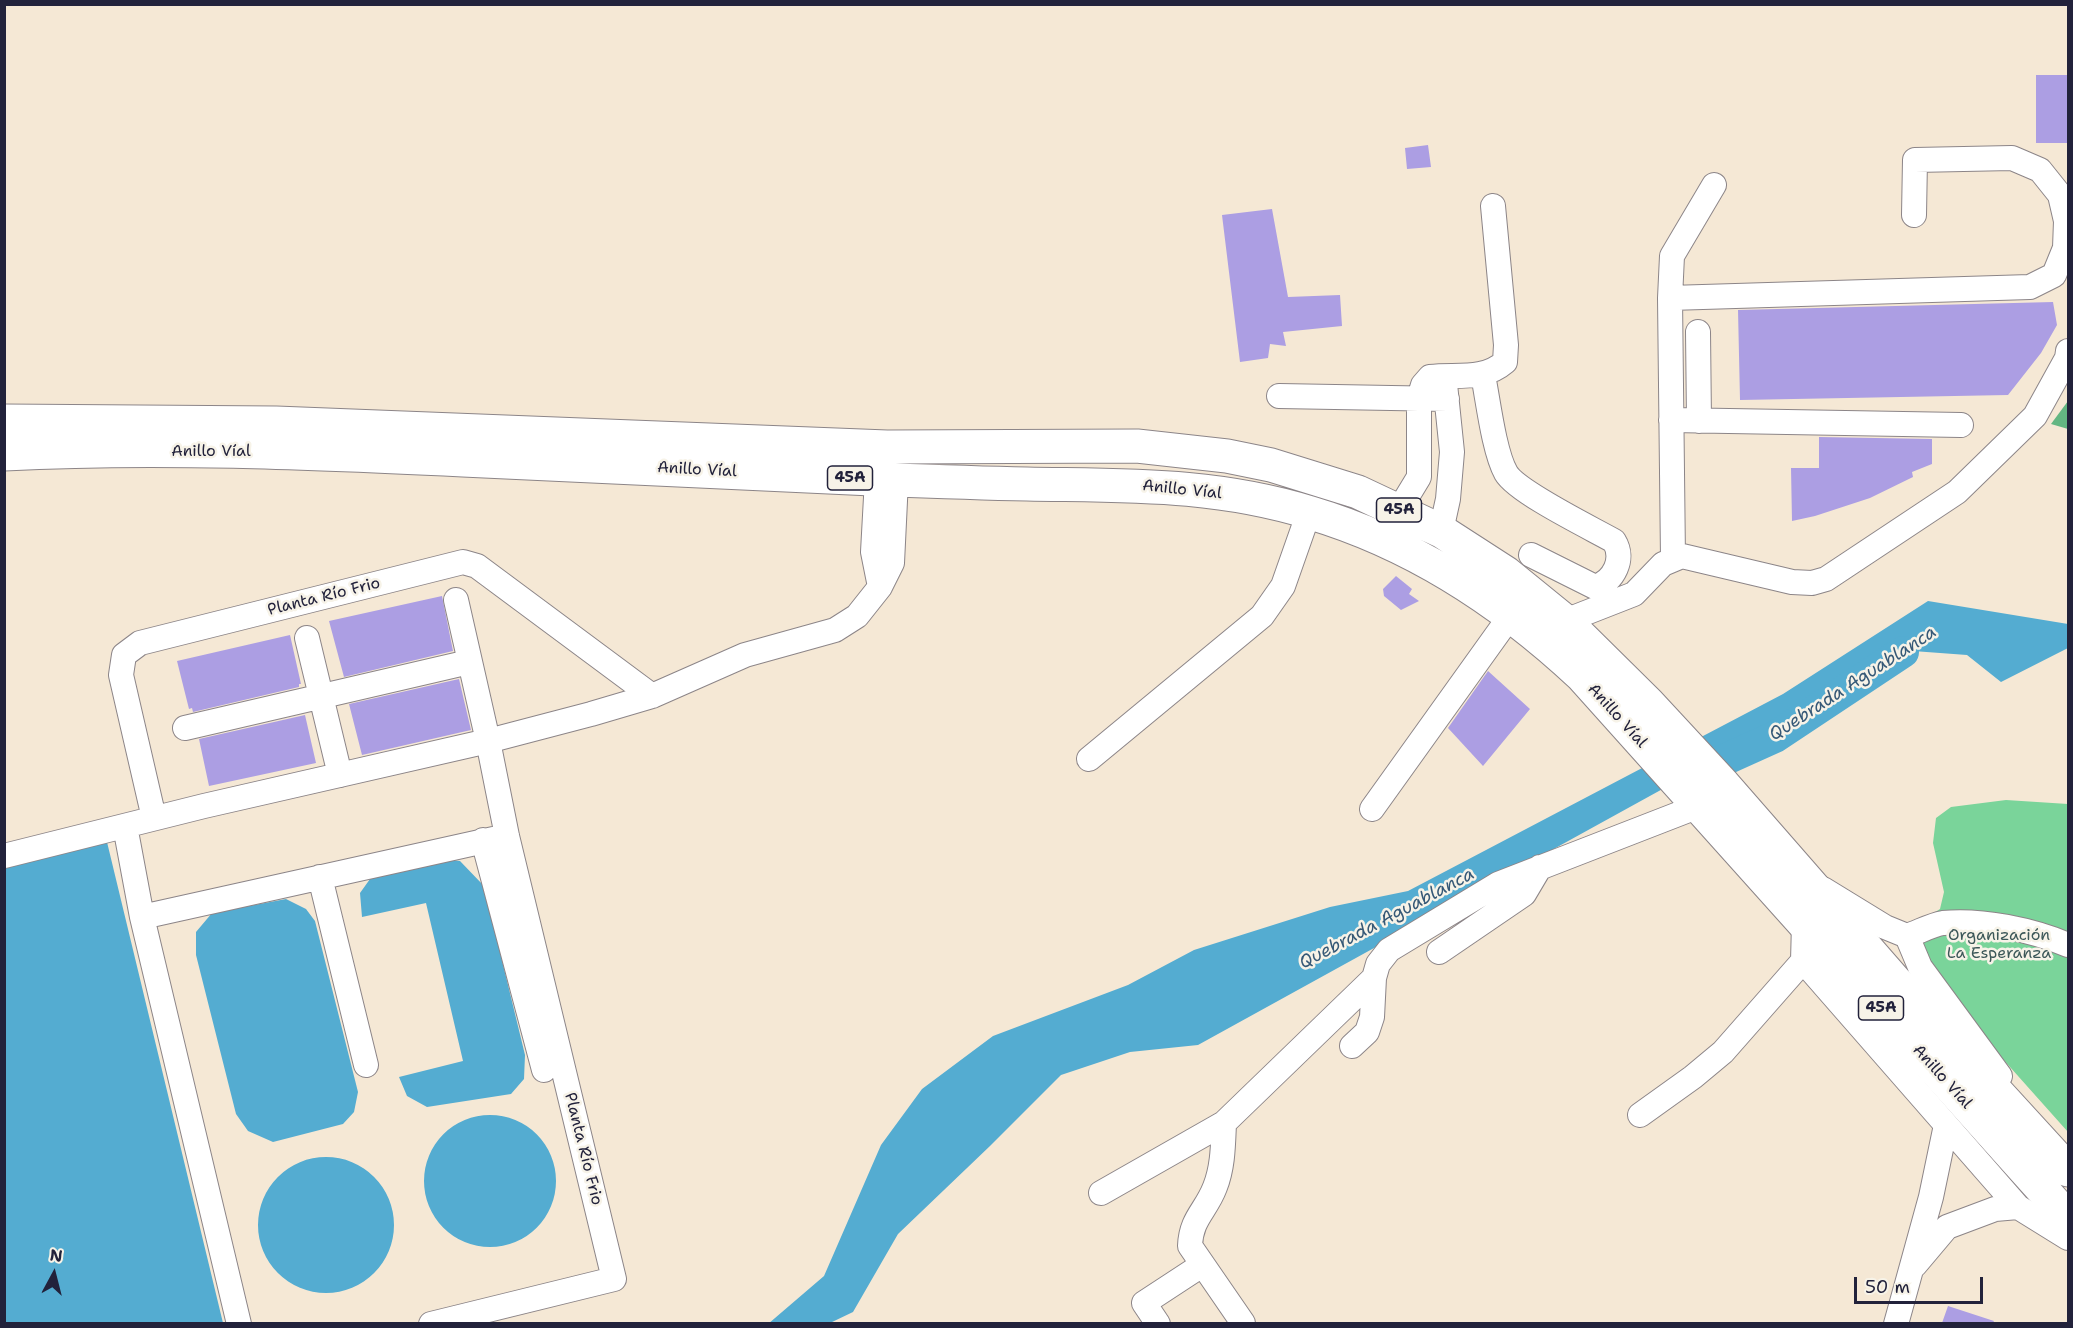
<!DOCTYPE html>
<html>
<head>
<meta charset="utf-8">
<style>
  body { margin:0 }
  #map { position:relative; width:2073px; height:1328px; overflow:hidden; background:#f5e8d5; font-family:"Shantell Sans",sans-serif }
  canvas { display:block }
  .frame { position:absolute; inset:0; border:6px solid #22223b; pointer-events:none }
  .north { position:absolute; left:24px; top:1244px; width:60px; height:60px; -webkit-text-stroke:4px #f7f3e8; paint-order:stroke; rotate:7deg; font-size:16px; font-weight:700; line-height:24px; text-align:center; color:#22223b }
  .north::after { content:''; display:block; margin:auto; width:21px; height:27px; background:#22223b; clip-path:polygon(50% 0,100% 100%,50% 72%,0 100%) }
  .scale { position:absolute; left:1854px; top:1277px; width:129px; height:27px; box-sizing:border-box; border:3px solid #22223b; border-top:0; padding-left:8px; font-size:18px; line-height:21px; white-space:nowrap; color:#22223b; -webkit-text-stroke:4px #f7f3e8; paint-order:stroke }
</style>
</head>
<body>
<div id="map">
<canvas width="2073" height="1328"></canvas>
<div class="frame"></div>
<div class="north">N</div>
<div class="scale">50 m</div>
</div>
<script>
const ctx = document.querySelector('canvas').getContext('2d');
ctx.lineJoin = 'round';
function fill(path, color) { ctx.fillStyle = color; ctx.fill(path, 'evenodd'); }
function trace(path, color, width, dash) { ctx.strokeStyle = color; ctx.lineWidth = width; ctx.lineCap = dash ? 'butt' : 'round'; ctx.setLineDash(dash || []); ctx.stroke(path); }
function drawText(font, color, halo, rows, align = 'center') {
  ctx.font = font + ' "Shantell Sans",sans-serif'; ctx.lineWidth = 5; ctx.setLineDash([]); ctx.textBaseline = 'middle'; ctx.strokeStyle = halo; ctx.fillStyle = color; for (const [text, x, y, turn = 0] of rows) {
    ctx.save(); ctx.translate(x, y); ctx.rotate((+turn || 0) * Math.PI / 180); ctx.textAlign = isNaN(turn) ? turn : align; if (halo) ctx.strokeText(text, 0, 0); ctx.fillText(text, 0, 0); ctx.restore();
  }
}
fill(new Path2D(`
  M2006 800 2068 804V1132L1985 1039 1914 950 1926 918 1940 909 1944 892 1933 843 1936 818 1951 807Z`), '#7ad49a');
fill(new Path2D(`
  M2068 401V429L2051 424Z`), '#63b682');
fill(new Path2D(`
  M1928 601 2068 624V648L2001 682 1967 655 1913 651 1198 1045 1130 1052 1061 1075 990 1146 898 1234 853 1312 830 1323 768 1324 824 1276 881 1145 922 1089 993 1036 1128 985 1194 950 1330 907 1408 891 1783 694Z
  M107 842 223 1323H5L4 866Z
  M441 859 460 861 484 886 525 1055 524 1079 511 1094 427 1107 407 1096 399 1077 463 1061 426 903 362 917 360 893 370 879Z
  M286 899 306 909 315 921 358 1092 354 1112 343 1124 273 1142 248 1131 236 1114 196 955V932L212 913Z
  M424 1181a66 66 0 1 1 132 0a66 66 0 1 1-132 0Z
  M258 1225a68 68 0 1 1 136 0a68 68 0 1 1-136 0Z`), '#54acd1');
trace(new Path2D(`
  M1684 778 1775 737 1903 652`), '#54acd1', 32);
fill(new Path2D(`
  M2036 75H2068V143H2036Z
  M1428 145 1431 167 1407 169 1405 148Z
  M1272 209 1288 297 1340 295 1342 326 1283 332 1286 346 1270 344 1268 358 1240 362 1222 215Z
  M2053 302 2057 325 2041 353 2008 395 1740 400 1738 310Z
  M1819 437 1932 439V464L1912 472 1913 477 1870 498 1815 516 1792 521 1791 468H1819Z
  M1396 576 1412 589 1409 594 1419 601 1401 610 1384 596 1383 589Z
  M442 596 453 651 344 677 329 621Z
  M290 635 301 684H299V687L193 712 192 708 189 709 177 661Z
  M1488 671 1530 709 1483 766 1448 728Z
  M459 679 471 730 362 755 349 704Z
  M305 715 316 763 209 786 199 739Z
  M1948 1306 1994 1321 1993 1323H1942Z`), '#ac9ee3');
const minor = new Path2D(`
  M1670 298 2030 287 2054 275 2065 248 2066 221 2060 195 2040 170 2012 158 1915 160 1914 215
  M1698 332 1699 421
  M1483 375C1488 400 1494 452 1506 473 1517 492 1591 528 1614 541 1625 559 1614 581 1595 587L1531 555
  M1279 396 1447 399
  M1671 420 1961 425
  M877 479 873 552 880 587
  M1399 510 1419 477V398L1423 385 1430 377C1457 374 1483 381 1505 362L1506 345 1493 206
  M1441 531 1448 499 1452 452 1445 384
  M1673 559 1670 298 1672 256 1714 185
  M1565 621 1634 594 1663 564 1682 556 1792 582 1812 583 1826 579 1957 492 2035 416 2067 358 2068 351
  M307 638 340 775
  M185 728 469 662
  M1089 759 1262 616 1283 586 1309 512
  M1372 809 1511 615
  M154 818 121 675 124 655 140 643 463 562 477 566 652 696
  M125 826 142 917 239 1324
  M483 840 544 1070
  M4 856 204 806 488 741 591 714 652 696 745 655 835 630 857 616 880 587 892 563 896 480
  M320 877 366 1065
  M1823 889 1885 927 1907 936C1919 932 1931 925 1943 923 1981 919 2033 930 2068 945
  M142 917 507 836
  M1804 923 1803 961 2018 1207 2068 1238
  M1907 936 1920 967 2000 1076
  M1439 952 1524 894 1540 867
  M1352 1046 1367 1032 1372 1017 1374 978 1378 964 1389 950 1498 884 1699 806
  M1640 1115 1693 1077 1723 1052 1803 961
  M1224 1123C1223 1145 1223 1167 1215 1187 1206 1211 1191 1218 1190 1246L1243 1323
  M1101 1193 1224 1123 1374 978
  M1915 1265 1947 1227 1995 1209 2018 1207
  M431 1324 614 1279 507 836 488 741 456 600
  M1158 1324 1144 1303 1202 1265
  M1896 1324 1931 1197 1946 1125`);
const highway = new Path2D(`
  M4 421 276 423 887 447 1137 446 1227 456 1271 465 1358 492 1441 531 1506 573 1565 621 1648 703 1724 785 1896 982 2068 1170
  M4 454C157 446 310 453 463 460 599 466 735 472 872 479 924 481 975 483 1027 484 1127 486 1214 483 1311 513 1415 544 1503 602 1582 676L2068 1218`);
trace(minor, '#8c8588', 26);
trace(highway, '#8c8588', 35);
trace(minor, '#fff', 24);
trace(highway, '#fff', 33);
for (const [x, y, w] of [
  [850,478,45],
  [1399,510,45],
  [1881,1008,45]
]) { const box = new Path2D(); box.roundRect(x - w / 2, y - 12, w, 24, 4.5); ctx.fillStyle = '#f7f3e8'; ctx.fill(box); trace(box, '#22223b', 1.5); }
drawText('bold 15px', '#22223b', null, [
  ["45A",850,478],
  ["45A",1399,510],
  ["45A",1881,1008]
]);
drawText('16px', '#22223b', '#f7f3e8', [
  ["Anillo Víal",211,452],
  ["Anillo Víal",697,470,3],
  ["Anillo Víal",1182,490,6],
  ["Planta Río Frio",324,597,-14],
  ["Anillo Víal",1617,716,48],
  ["Anillo Víal",1942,1077,48],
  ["Planta Río Frio",583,1149,76]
]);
drawText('16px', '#3c5758', '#f7f3e8', [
  ["Organización",1999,936],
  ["La Esperanza",1999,954]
]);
drawText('italic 18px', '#365977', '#f7f3e8', [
  ["Quebrada Aguablanca",1853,684,-33],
  ["Quebrada Aguablanca",1387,919,-28]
]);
</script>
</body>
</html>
